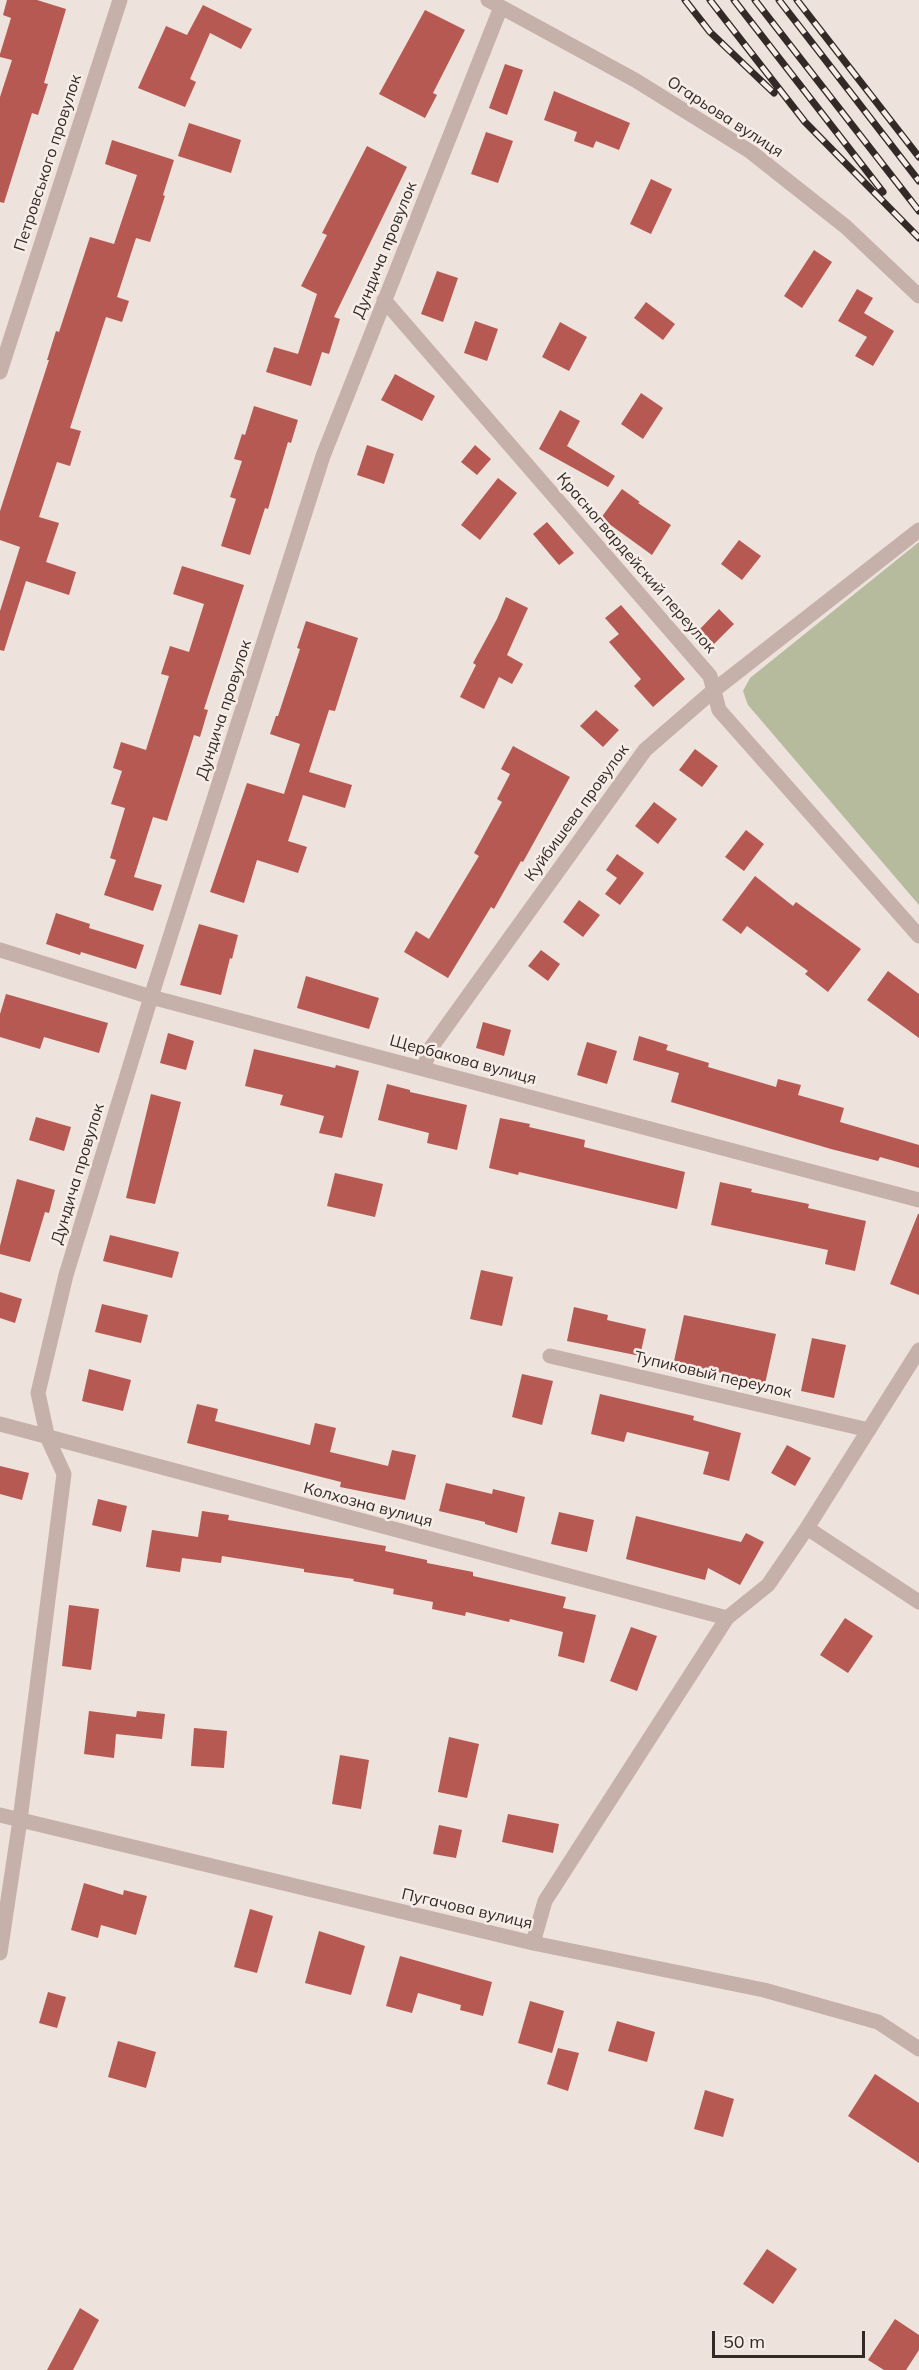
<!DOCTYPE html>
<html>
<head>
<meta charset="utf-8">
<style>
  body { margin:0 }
  #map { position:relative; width:919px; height:2370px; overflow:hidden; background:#eee2dc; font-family:Mulish,sans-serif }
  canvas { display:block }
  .scale { position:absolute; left:712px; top:2331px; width:153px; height:27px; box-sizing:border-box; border:3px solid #332a28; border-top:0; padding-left:8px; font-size:18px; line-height:21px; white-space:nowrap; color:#332a28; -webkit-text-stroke:4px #f7ede7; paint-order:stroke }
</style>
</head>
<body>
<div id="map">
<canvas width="919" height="2370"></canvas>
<div class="scale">50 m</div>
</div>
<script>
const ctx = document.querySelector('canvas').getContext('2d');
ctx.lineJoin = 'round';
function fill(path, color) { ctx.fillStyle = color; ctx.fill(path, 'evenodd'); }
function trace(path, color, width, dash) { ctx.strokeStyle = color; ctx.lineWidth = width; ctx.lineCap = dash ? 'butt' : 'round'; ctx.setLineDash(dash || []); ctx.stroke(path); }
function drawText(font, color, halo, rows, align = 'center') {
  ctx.font = font + ' Mulish,sans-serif'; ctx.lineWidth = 5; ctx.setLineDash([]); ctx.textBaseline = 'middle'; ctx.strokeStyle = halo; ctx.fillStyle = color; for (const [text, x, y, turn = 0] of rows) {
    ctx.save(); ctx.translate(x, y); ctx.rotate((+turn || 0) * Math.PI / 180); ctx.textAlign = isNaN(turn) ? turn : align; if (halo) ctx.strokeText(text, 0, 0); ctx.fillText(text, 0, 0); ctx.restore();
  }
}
fill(new Path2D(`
  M919 542V905L748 705 743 691 750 678Z`), '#b6bb9e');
fill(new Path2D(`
  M7 0H37L66 9 44 83 48 84 38 115 32 113 4 203 0 202V97L12 60 0 57V54L11 18 3 15Z
  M203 5 252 29 241 49 210 33 190 79 196 82 185 107 138 88 166 26 187 35Z
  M425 10 465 30 433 93 437 95 425 118 379 94Z
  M505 64 523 70 507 115 489 108Z
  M554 91 630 123 619 150 596 141 593 148 574 141 577 132 544 120Z
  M189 123 241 140 231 173 178 156Z
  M486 132 513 141 498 183 471 174Z
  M112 140 174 160 163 195 165 196 150 242 136 238 117 297 129 301 122 322 106 317 70 428 81 431 70 466 57 462 39 517 59 523 46 562 76 572 69 595 26 581 4 651 0 650V611L20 547 0 540V511L49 360H47L56 331 59 332 90 237 114 244 137 175 105 164Z
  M367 146 407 167 334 317 340 319 329 354 322 352 311 386 266 372 274 347 298 354 317 294 301 286 327 235 322 233Z
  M651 179 672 189 651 234 630 224Z
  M814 250 832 262 802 308 784 296Z
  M437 271 458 278 443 322 421 314Z
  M857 289 873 298 864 313 894 331 873 366 855 356 867 337 838 321Z
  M646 302 675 324 663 340 634 318Z
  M475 321 498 329 487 361 464 353Z
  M560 322 587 337 569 371 542 357Z
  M395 374 435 396 422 421 381 400Z
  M641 393 663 408 643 439 621 424Z
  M254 406 298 420 291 443 288 442 268 509 265 508 250 555 221 546 236 499 230 497 242 461 234 459 242 434 245 435Z
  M560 410 580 421 567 446 615 476 608 487 539 449Z
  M367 445 394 454 384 484 357 475Z
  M475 445 491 459 477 475 461 462Z
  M498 478 517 493 480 540 461 525Z
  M622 489 640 502 638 503 671 525 652 555 601 518Z
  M547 522 574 553 559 565 533 534Z
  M739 540 761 556 742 580 721 564Z
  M182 566 244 585 204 709 208 710 200 737 194 735 167 821 153 817 134 877 162 885 153 911 104 895 116 860 110 858 125 808 111 804 122 771 113 768 121 742 146 750 169 676 161 674 170 646 189 652 204 604 173 594Z
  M506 597 528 608 507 655 523 664 512 684 499 677 484 709 460 697 476 665 473 663 497 619Z
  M621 605 685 679 653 707 634 686 641 679 609 642 619 634 605 618Z
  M719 609 734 624 714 644 700 629Z
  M306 621 358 638 335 711 329 710 309 772 352 785 345 808 303 795 288 841 307 847 298 873 257 860 244 903 210 892 247 783 284 794 300 744 270 734 276 716H278L300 649 297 648Z
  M596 710 619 730 603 747 580 726Z
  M513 746 570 777 523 862 521 861 494 909 491 907 448 978 404 952 416 931 429 939 479 856 474 853 502 802 497 799 510 774 501 769Z
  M695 749 718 766 702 787 679 770Z
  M654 802 677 819 658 844 635 826Z
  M746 830 764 844 744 871 725 857Z
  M617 854 644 873 620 905 605 894 617 878 606 870Z
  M755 876 793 906 796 902 861 949 828 992 805 974 808 971 747 926 741 934 722 920Z
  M579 900 600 915 583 937 563 922Z
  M56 913 90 924 89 928 144 945 136 969 81 952 80 955 46 944Z
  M199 924 238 935 232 959 230 958 221 995 180 985Z
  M541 950 560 964 548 981 528 966Z
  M888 971 919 994V1038L867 1000Z
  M306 976 379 998 369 1029 297 1008Z
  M6 994 108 1023 99 1053 44 1037 40 1049 0 1037V1014Z
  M483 1022 511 1030 504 1056 476 1048Z
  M168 1033 194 1041 186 1070 160 1063Z
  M639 1036 668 1045 666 1050 709 1063 708 1067 776 1087 778 1079 801 1085 798 1095 844 1108 840 1122 919 1145V1168L880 1157 878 1161 831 1149 671 1102 679 1073 633 1060Z
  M587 1042 617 1051 607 1084 577 1075Z
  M254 1049 335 1068 336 1065 359 1071 342 1138 319 1133 324 1116 280 1105 283 1095 245 1086Z
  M387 1084 410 1090V1092L467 1105 457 1150 427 1143 429 1133 378 1120Z
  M151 1094 181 1102 155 1204 126 1198Z
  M36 1117 71 1127 64 1151 29 1140Z
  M500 1118 530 1124 529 1127 585 1140 584 1147 685 1172 677 1209 519 1172 518 1175 489 1168Z
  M335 1173 383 1184 375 1217 327 1206Z
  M17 1179 55 1190 49 1213 45 1212 30 1262 0 1254V1246Z
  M720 1182 752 1189 751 1192 809 1204 808 1208 866 1221 855 1271 825 1264 828 1250 711 1225Z
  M918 1214H919V1295L890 1284Z
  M110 1235 179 1252 172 1278 103 1261Z
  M481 1270 513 1277 502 1326 470 1319Z
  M0 1292 22 1299 15 1323 0 1318Z
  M102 1304 148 1315 141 1343 95 1332Z
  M574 1307 608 1315 607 1320 646 1329 640 1356 567 1341Z
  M684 1315 776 1334 765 1384 674 1361Z
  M812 1338 846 1345 834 1398 801 1391Z
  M89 1369 131 1380 123 1411 82 1401Z
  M522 1374 553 1381 542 1425 512 1417Z
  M600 1394 694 1416 693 1420 741 1433 729 1481 703 1474 709 1452 627 1432 624 1442 591 1434Z
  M197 1404 218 1409 215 1421 310 1445 315 1423 336 1428 330 1452 388 1466 392 1450 416 1455 405 1500 340 1487 341 1482 187 1443Z
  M787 1445 811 1458 795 1486 771 1473Z
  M0 1466 29 1473 22 1500 0 1494Z
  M446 1483 492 1494 493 1489 525 1497 517 1533 485 1524V1522L439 1511Z
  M98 1499 127 1506 121 1532 92 1525Z
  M202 1511 229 1515 228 1520 386 1546 385 1551 427 1560V1563L473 1572V1576L566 1597 563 1608 596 1615 584 1663 558 1656 563 1632 510 1619 509 1622 466 1612 465 1616 432 1609 433 1602 393 1594 394 1589 353 1581 354 1579 304 1572V1569L222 1556 221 1563 182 1558 180 1572 146 1567 152 1530 198 1537Z
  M559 1512 594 1520 587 1552 551 1544Z
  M636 1516 741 1542 746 1533 764 1542 740 1585 708 1568 705 1580 626 1559Z
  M69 1605 99 1609 91 1670 62 1666Z
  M845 1618 873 1636 848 1673 820 1655Z
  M631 1627 657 1636 637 1691 610 1681Z
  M89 1711 136 1717 137 1711 165 1714 162 1739 116 1734 114 1758 84 1754Z
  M194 1728 227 1731 224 1768 191 1766Z
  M449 1737 479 1744 467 1798 438 1792Z
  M340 1755 369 1760 361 1809 332 1804Z
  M508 1814 559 1824 553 1853 502 1842Z
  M439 1825 462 1830 456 1858 433 1854Z
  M84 1883 123 1895 124 1890 147 1896 136 1935 101 1925 98 1938 71 1930Z
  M250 1909 273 1916 257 1973 234 1967Z
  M319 1931 365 1946 351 1995 305 1983Z
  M400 1956 492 1982 483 2016 460 2010 461 2005 418 1993 412 2013 386 2006Z
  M48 1992 66 1997 57 2028 39 2023Z
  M530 2001 564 2011 552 2053 518 2043Z
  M617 2021 655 2032 647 2062 608 2051Z
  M118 2041 156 2052 146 2088 108 2077Z
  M558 2048 579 2053 568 2091 547 2084Z
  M875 2074 919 2103V2163L848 2116Z
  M705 2090 734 2099 723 2137 694 2129Z
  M767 2249 797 2269 773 2304 743 2284Z
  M80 2308 99 2320 73 2370H47Z
  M895 2319 919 2335V2350L906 2370H884L868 2360Z`), '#b65952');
trace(new Path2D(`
  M488 0 635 80 751 152 846 227 919 296
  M384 300 710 676 719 710 919 936
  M0 372 120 0
  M0 950 151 997 919 1200
  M424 1068 430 1049 645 750 713 691 919 530
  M550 1356 869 1430
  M0 1424 727 1618
  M807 1528 919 1602
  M0 1815 533 1943 764 1990 878 2022 919 2049
  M533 1943 545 1901 727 1618 768 1585 807 1528 919 1350
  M0 1953 20 1820 64 1474 48 1439 38 1393 66 1275 151 997 323 456 501 7`), '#c5b1a9', 15);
const rail = new Path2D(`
  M685 0 710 32 774 93
  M710 0 805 122 919 238
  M734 0 883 192
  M755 0 919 211
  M779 0 919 181
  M797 0 919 157`);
trace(rail, '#332a28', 7);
trace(rail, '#f7ede7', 4.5, [14]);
drawText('16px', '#332a28', '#f7ede7', [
  ["Огарьова вулиця",725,117,33],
  ["Петровського провулок",48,163,-72],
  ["Дундича провулок",385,250,-68],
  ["Красногвардейский переулок",636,563,49],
  ["Дундича провулок",224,710,-72],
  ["Куйбишева провулок",577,813,-54],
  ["Щербакова вулиця",463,1060,15],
  ["Дундича провулок",78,1174,-73],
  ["Тупиковый переулок",713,1375,13],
  ["Колхозна вулиця",368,1505,15],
  ["Пугачова вулиця",467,1909,13]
]);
</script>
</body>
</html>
